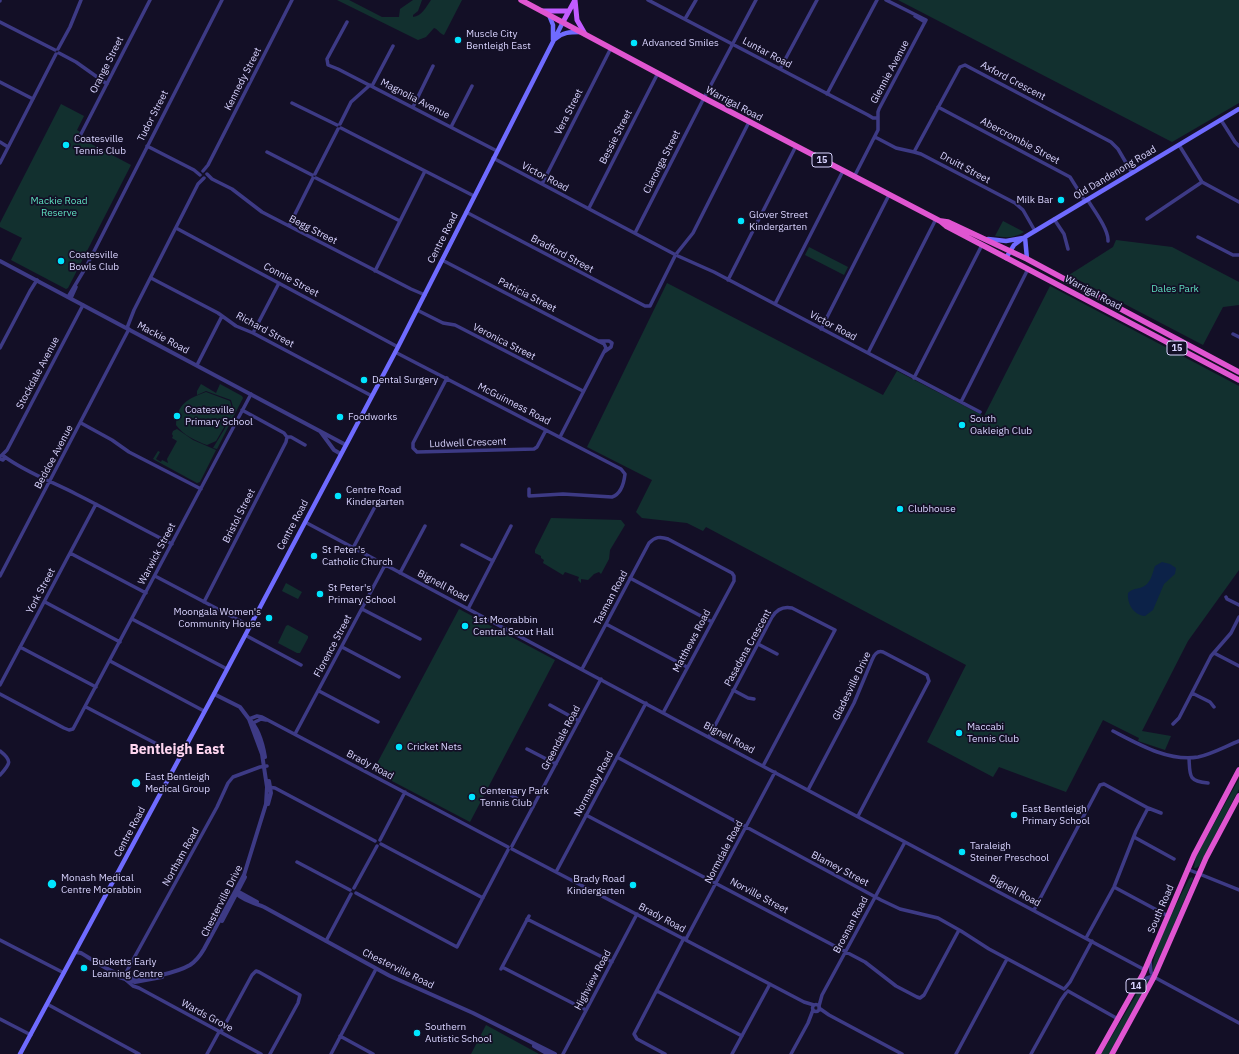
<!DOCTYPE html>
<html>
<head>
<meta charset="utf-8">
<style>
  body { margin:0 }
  canvas { display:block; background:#130f26 }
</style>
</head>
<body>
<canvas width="1239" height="1054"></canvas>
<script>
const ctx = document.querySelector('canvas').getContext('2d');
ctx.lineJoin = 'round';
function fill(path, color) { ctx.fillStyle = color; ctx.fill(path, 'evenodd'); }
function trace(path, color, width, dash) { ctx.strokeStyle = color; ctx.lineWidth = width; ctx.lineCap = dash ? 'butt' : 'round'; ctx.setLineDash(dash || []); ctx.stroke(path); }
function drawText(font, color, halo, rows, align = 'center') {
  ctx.font = font + ' "IBM Plex Sans",sans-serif'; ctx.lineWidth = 3.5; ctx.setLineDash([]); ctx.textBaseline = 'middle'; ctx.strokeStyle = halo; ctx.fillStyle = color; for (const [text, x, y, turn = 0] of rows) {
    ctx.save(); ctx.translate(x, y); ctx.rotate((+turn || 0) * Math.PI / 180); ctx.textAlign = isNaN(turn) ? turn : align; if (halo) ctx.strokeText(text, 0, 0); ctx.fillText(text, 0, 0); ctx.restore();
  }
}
fill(new Path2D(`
  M337 0H349L382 17H399L400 9 413 0H422L418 11 413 15V17C422 16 426 7 431 0H462L444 35C439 33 438 29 434 28L426 37 418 40Z
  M898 0H1239V103L1172 142Z
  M61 104 84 116 77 130 80 132 78 137 131 165 68 288 66 289 11 260 22 238 0 227V223Z
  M1003 221 1024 232C1014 238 1006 238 995 236Z
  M1116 240 1172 247 1239 282V305L1223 307 1203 345 1069 275 1113 247Z
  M809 247 848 267 844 275 805 255Z
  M667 283 883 395 897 371 984 416 1050 286 1239 386V570L1188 641 1142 731 1171 736 1165 750 1138 741 1139 738 1103 720 1066 792 999 767 993 777 927 742 966 665 706 527 703 531 687 523 642 518 636 512 652 480 587 447Z
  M201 384 216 393 220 384 242 396 243 398 217 449 213 448 224 430 234 410 231 400 206 391 197 395V391Z
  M206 392 230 401 233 412 216 441 207 445C196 441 183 435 176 425 177 403 188 399 206 392Z
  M177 429 193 440 216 450 200 482 197 483 153 459 158 451 160 452 156 459 161 462 162 460 168 463 167 459 177 441 172 438 173 436 172 434 173 431Z
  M551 518 621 520 625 525 610 550 609 559 601 574 599 572 594 574 588 580 581 579V583L578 580 579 577 565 572 563 575 543 563 544 560 541 558V556L535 553V550Z
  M286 583 302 592 298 599 282 591Z
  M459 609 555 660 470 822 373 771Z
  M288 625 308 636V638L300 653H297L278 643 286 626Z
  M1239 779V789L1199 866 1196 868H1194L1196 856Z
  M1192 877 1193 879 1154 972C1148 957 1181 896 1189 879Z
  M1149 979H1150L1109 1054H1101L1144 982Z
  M486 1025 539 1054H471Z`), '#12302f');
fill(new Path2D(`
  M1162 562 1170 564 1176 568 1175 574 1164 584 1153 610 1145 616C1133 615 1127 603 1128 593 1132 589 1135 589 1140 588 1151 585 1152 574 1155 566Z`), '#0c2248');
trace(new Path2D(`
  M648 0 868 115 873 118H878
  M0 1V0
  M915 16 925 22
  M685 19 696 0
  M0 22 55 50
  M347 22 327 59 328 65 338 69 497 151
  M58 49 70 27 81 0
  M59 53 76 62 107 84
  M780 69 817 0
  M0 82 33 99
  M372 86 393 46
  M827 94 877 0
  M704 98 756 0
  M292 103 337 125
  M413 107 433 66
  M938 107 1070 177 1085 201
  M1221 120 1235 142 1239 146
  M340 124 351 102 370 85
  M451 127 472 86
  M341 128 474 196
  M875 137 896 148 914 152 921 154 1015 203 1023 210 1035 231
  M79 138 150 0
  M0 142 8 147
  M1179 145 1202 182 1239 202
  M147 146 194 170 200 175
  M267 152 312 175
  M914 152 960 67 965 65 1111 142 1118 149 1132 173
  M493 158 674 254
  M0 163 56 54
  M203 171 208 165 292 0
  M207 174 212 179 232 189 262 212 411 289 425 295
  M315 174 338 129
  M854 177 878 130V112L879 109 926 20 886 0
  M316 178 400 221
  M542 184 611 48
  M1087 199C1094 210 1109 230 1108 241
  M589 208 658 73
  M466 212 645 306H650L675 256
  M1054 219 1064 234 1068 249
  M1147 219 1202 182
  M289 226 313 178
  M176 228 398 347
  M635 233 704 98
  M1198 237 1233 255H1239
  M677 253 693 233 749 122
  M678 256 714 272 980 412
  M442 260 604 344 606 348 560 437
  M375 271 425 171
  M151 278 218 313 236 326 253 333 372 396
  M728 280 796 146
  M68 297 86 267 222 0
  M71 298 76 287
  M775 304 843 171
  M417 310 443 323 455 325 583 391
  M127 328 134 310 198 184 204 178
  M821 329 889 195
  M253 333 279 283
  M1233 334 1239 337
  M598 341H609L612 343 611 347 604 352
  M0 348 30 291 37 280
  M395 352 621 469 625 474C624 483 621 494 612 497L563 494 529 496V489
  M868 353 936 219
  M197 365 222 316
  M447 378 413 443V448L417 452 534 449 537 447 546 430
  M914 378 982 245
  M961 402 1028 269
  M242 410 284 433 287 437H291L305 445
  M81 423 112 440 129 452 201 489
  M2 455 7 450 83 305
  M0 456 3 455 5 457 3 460 0 459
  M5 457C27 473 53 482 76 494 108 510 140 528 172 544
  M305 522 1145 970
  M462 545 493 561
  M353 548 377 503
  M70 553 146 593
  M400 573 425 526
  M0 576 129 329
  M155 576 250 626
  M630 578 712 622
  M1226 597 1227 599 1239 605
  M45 602 120 642
  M204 602 286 442 287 437
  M362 609 420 639
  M468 609 511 526
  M132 619 227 669
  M606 624 687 667
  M245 635 301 665
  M758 644 777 654
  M20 647 96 687
  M342 647 399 677
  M1214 653 1239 666
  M110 661 204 711
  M582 669 649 543C655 537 660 536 668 539L732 573 734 576V581L663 713
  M0 685 96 504
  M733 690 748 698 754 699
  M319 691 378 722
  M1192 693 1210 702 1214 707
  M0 694 64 728 69 730 73 729 250 396 251 394
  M550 705 579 721
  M86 707 180 756
  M249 719 257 716 262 717 508 847
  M251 724 261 719 266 720
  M1173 724 1179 718 1211 656 1231 633 1239 617
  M1113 731C1138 744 1169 762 1198 757 1212 754 1226 746 1239 741
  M295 734 385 565
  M709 737 772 617C777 609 783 606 792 608L835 630 763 766
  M527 749 556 764
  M0 751C13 761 10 764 0 775
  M617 757 881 900 900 909 938 918 961 931 989 949 1064 989
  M1189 758C1190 776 1188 781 1208 783
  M268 787 275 788 375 841
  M808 790 854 703 872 660C874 655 877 650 883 652L927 675 929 681 858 816
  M505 792 533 807
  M586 815 865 962 896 986 917 997 920 998 924 995 959 930
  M1134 837 1174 859
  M380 840 405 792
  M381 844 483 898
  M512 846 601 679
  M512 849 804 1002 814 1005
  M297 862 350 890
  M1187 869 1239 890
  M556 872 646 703
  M1114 887 1168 916
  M354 888 377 846
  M356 893 457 947 508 850
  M1034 910 1100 785 1104 784 1148 808 1161 813
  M527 919 612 962
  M1086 938 1114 887 1136 831 1148 808
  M686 939 775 772
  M0 940 64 973
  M326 941 351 894
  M502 967 586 1010
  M501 969 529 916
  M1154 977 1239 1023
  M123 978 217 807 228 783 233 777 260 767 267 766
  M126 980 133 986 139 988 261 1054
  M1139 984 1147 978 1153 976 1151 972 1150 961
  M1065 988 1070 982 1092 941
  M657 991 742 1036
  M1068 991 1118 1019
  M47 1004 139 1054
  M812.5 1008a3.5 3.5 0 1 1 7 0a3.5 3.5 0 1 1-7 0Z
  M819 1006 822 995 905 842
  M819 1008 829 1015 902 1054
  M0 1019 31 1035
  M221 1032 252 975 256 971 259 972 300 995 298 1003 270 1054
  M340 1036 373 1054
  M207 1054 219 1032
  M331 1054 376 969
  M563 1054 637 914
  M665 1054 637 1039 634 1034 684 938
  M732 1054 770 984
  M791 1054 808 1023 813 1010
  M956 1054 1007 959
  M1031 1054 1061 1000 1066 993`), '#3d3a85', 3.5);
trace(new Path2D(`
  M0 261 346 445
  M320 431 334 450 341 454
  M249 719C258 728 263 745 265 757
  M268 804 271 793 269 781
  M237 891 257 902
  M235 892C242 900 254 903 264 907L390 976 473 1013 555 1054
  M222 921 245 877
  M75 952 81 953C95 961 114 975 130 978 143 981 178 972 190 965 196 961 200 956 204 949L244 875 266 804 267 787 262 754 249 719 240 707 214 694
  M119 977 135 982 162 977
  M534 1046 548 1054`), '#3d3a85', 4);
trace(new Path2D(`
  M549 15 553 25V40
  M555 39C563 32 570 32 580 32
  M988 239 1006 241 1023 238
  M1006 258 1014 245 1022 239
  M1027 259 1025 237 1239 109
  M20 1054 214 694 398 347 563 22`), '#6f6bff', 4.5);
trace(new Path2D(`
  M575 0 577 20 585 34
  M542 11H569
  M563 22 575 0`), '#c25bff', 5);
trace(new Path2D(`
  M521 0 704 98 940 221 946 226 1239 380
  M941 221 948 222 1027 259 1239 372
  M1098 1054 1143 974 1194 855 1239 770
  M1112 1054 1154 977 1206 858 1239 796`), '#e055d1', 5.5);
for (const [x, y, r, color] of [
  [458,40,4,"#00e5ff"],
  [634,43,4,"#00e5ff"],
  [66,145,4,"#00e5ff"],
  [1061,200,4,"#00e5ff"],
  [741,221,4,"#00e5ff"],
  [61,261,4,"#00e5ff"],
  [364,380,4,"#00e5ff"],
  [177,416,4,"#00e5ff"],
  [340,417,4,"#00e5ff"],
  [962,425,4,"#00e5ff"],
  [338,496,4,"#00e5ff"],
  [900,509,4,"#00e5ff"],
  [314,556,4,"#00e5ff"],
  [320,594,4,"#00e5ff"],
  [269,618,4,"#00e5ff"],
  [465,626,4,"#00e5ff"],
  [959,733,4,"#00e5ff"],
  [399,747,4,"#00e5ff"],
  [136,783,5,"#00e5ff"],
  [472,797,4,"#00e5ff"],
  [1014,815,4,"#00e5ff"],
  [962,852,4,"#00e5ff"],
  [52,884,5,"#00e5ff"],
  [633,885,4,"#00e5ff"],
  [84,968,4,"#00e5ff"],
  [417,1033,4,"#00e5ff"]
]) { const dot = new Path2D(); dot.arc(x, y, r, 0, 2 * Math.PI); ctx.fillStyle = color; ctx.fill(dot); trace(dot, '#130f26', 1.5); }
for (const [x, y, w] of [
  [822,160,20],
  [1177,348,20],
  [1136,986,20]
]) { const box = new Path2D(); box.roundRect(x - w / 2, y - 7, w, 14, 3); ctx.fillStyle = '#130f26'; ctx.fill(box); trace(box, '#d9d4ff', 1); }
drawText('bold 9px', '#d9d4ff', null, [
  ["15",822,160],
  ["15",1177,348],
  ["14",1136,986]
]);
drawText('10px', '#d9d4ff', '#130f26', [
  ["Muscle City",466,34],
  ["Bentleigh East",466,46],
  ["Advanced Smiles",642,43],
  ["Coatesville",74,139],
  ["Tennis Club",74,151],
  ["Milk Bar",1053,200,"right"],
  ["Glover Street",749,215],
  ["Kindergarten",749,227],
  ["Coatesville",69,255],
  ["Bowls Club",69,267],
  ["Dental Surgery",372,380],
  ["Coatesville",185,410],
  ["Primary School",185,422],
  ["Foodworks",348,417],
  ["South",970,419],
  ["Oakleigh Club",970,431],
  ["Centre Road",346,490],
  ["Kindergarten",346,502],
  ["Clubhouse",908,509],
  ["St Peter's",322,550],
  ["Catholic Church",322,562],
  ["St Peter's",328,588],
  ["Primary School",328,600],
  ["Moongala Women's",261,612,"right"],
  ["Community House",261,624,"right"],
  ["1st Moorabbin",473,620],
  ["Central Scout Hall",473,632],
  ["Maccabi",967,727],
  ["Tennis Club",967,739],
  ["Cricket Nets",407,747],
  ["East Bentleigh",145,777],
  ["Medical Group",145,789],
  ["Centenary Park",480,791],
  ["Tennis Club",480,803],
  ["East Bentleigh",1022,809],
  ["Primary School",1022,821],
  ["Taraleigh",970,846],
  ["Steiner Preschool",970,858],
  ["Monash Medical",61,878],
  ["Centre Moorabbin",61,890],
  ["Brady Road",625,879,"right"],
  ["Kindergarten",625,891,"right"],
  ["Bucketts Early",92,962],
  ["Learning Centre",92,974],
  ["Southern",425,1027],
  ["Autistic School",425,1039]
], 'left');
drawText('10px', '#d9d4ff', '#130f26', [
  ["Luntar Road",767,53,28],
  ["Orange Street",107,65,-63],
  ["Glennie Avenue",890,72,-62],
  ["Kennedy Street",243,79,-63],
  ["Axford Crescent",1013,81,28],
  ["Magnolia Avenue",415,99,27],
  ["Warrigal Road",734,104,28],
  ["Vera Street",569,112,-63],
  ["Tudor Street",153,116,-63],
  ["Bessie Street",616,137,-63],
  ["Abercrombie Street",1020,141,28],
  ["Claronga Street",662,162,-63],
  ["Druitt Street",965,168,28],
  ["Old Dandenong Road",1115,173,-31],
  ["Victor Road",545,177,28],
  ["Begg Street",313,230,27],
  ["Centre Road",443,238,-63],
  ["Bradford Street",562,254,28],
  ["Connie Street",291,280,28],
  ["Warrigal Road",1093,293,28],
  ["Patricia Street",527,295,27],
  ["Victor Road",833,326,28],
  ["Richard Street",265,330,28],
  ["Mackie Road",163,338,28],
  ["Veronica Street",504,342,27],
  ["Stockdale Avenue",38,373,-62],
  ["McGuinness Road",514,404,27],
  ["Ludwell Crescent",468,443,-2],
  ["Beddoe Avenue",54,457,-62],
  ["Bristol Street",239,516,-63],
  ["Centre Road",293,525,-62],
  ["Warwick Street",157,554,-62],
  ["Bignell Road",443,586,28],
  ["York Street",41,591,-62],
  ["Tasman Road",611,598,-62],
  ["Matthews Road",692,641,-62],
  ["Florence Street",333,646,-62],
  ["Pasadena Crescent",748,648,-61],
  ["Gladesville Drive",852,686,-64],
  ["Greendale Road",561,738,-62],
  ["Bignell Road",729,738,28],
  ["Brady Road",370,765,28],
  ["Normanby Road",594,784,-62],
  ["Centre Road",130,832,-62],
  ["Normdale Road",724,852,-62],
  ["Northam Road",181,857,-61],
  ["Blamey Street",840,869,28],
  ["Bignell Road",1015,891,28],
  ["Norville Street",759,896,28],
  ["Chesterville Drive",222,901,-63],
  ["South Road",1161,909,-67],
  ["Brady Road",662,918,28],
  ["Brosnan Road",851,925,-62],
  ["Chesterville Road",398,969,26],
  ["Highview Road",593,980,-62],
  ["Wards Grove",207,1016,28]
]);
drawText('10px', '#5fe0c0', '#130f26', [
  ["Mackie Road",59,201],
  ["Reserve",59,213],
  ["Dales Park",1175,289]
]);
drawText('bold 14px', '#ffd6f0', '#130f26', [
  ["Bentleigh East",177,750]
]);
</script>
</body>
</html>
